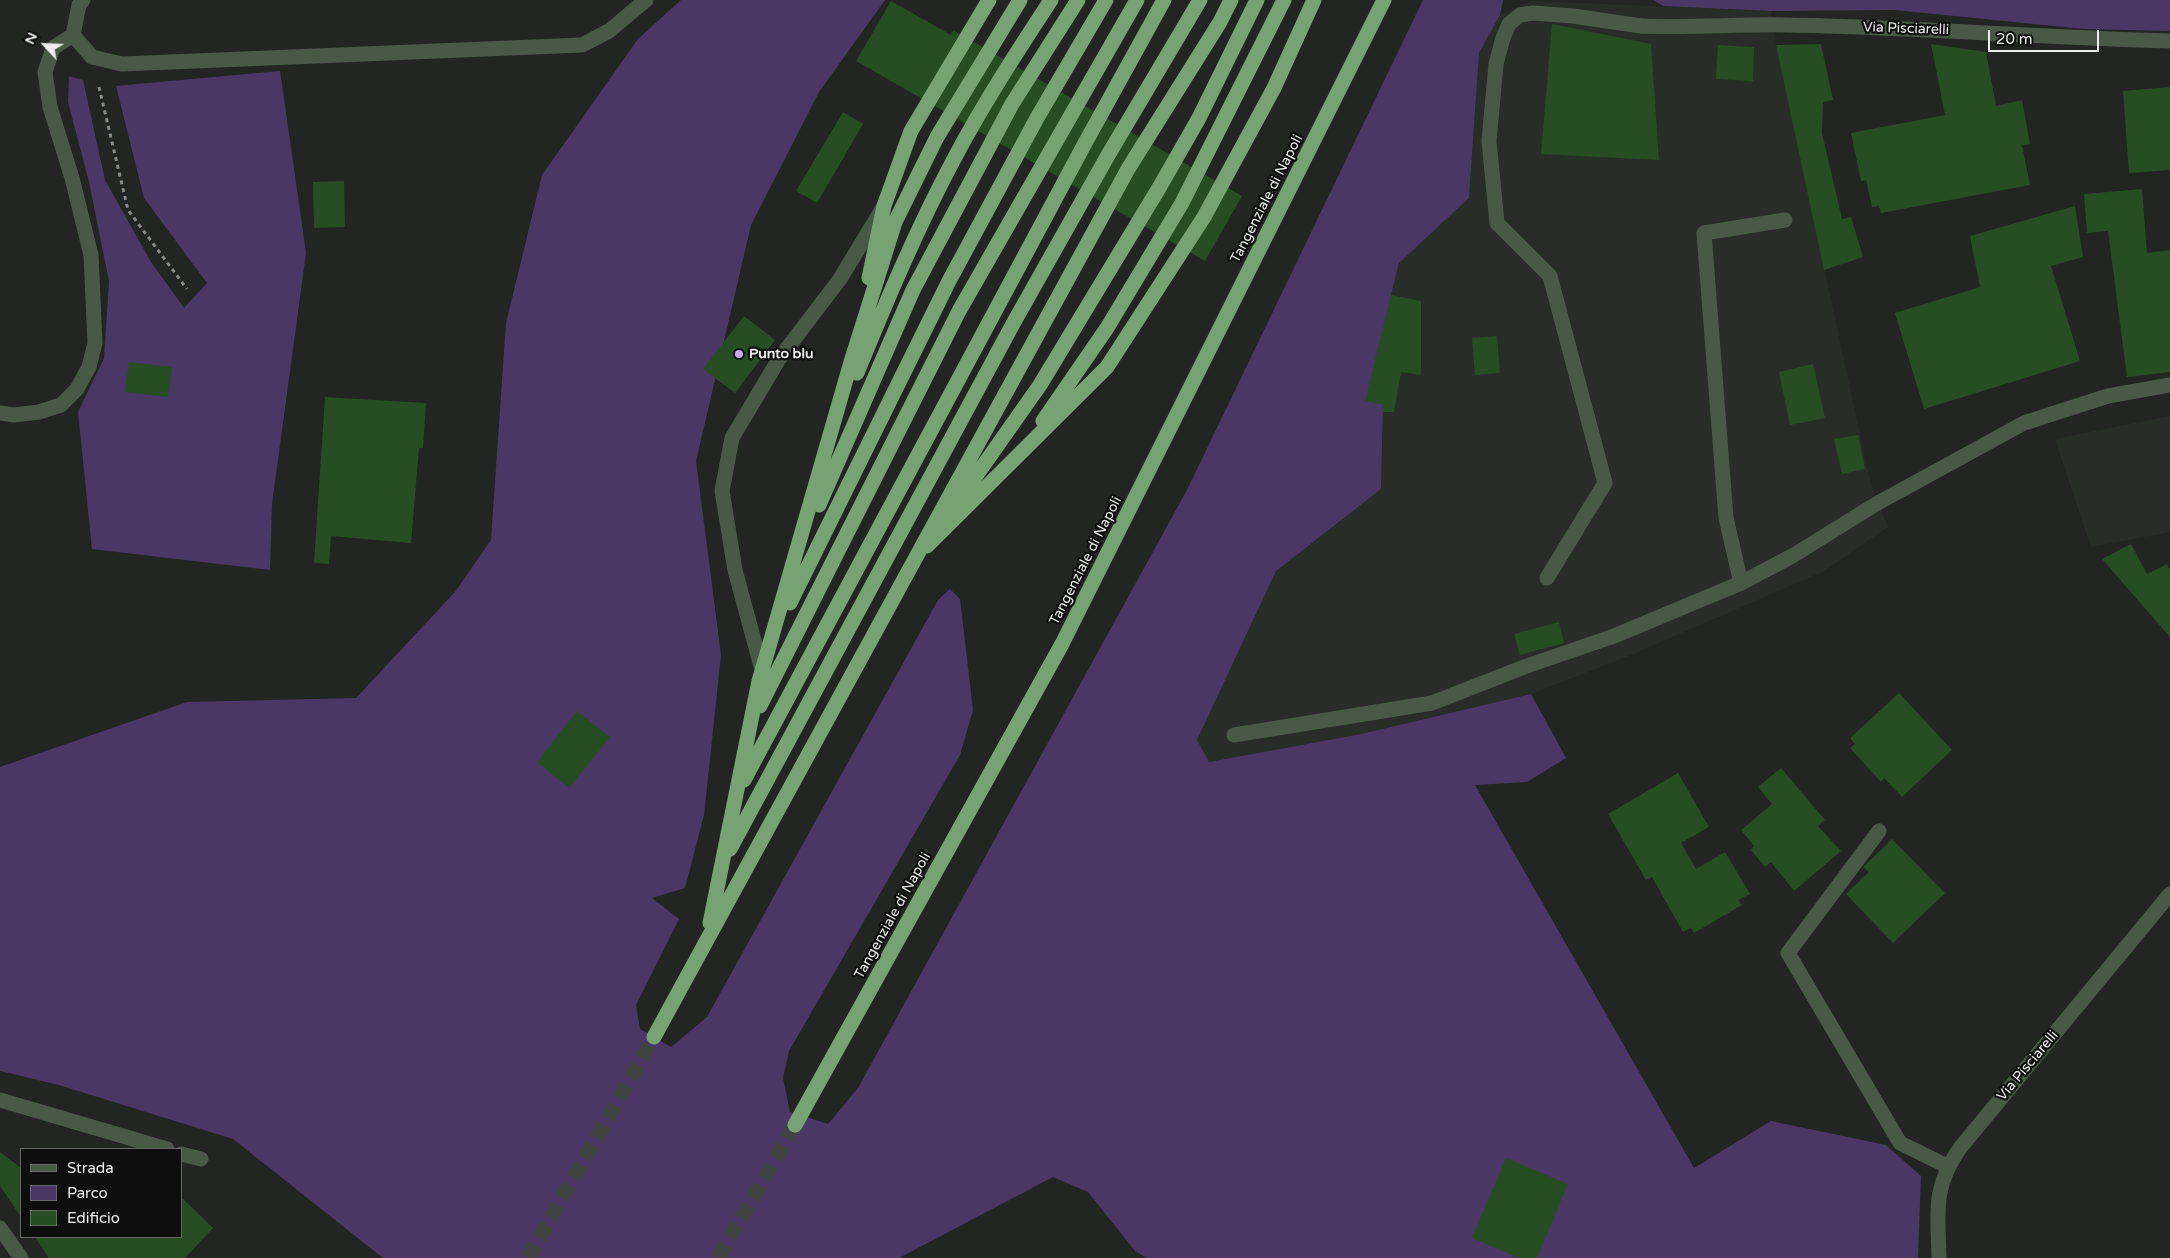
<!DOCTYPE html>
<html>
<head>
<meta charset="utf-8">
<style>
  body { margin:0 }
  #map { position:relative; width:2170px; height:1258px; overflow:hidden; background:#232523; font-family:"Varela Round",sans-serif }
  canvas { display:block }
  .legend { position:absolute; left:20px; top:1148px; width:162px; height:90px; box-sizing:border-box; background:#0d0e0d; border:1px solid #666766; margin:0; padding:6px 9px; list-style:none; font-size:15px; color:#ecedec }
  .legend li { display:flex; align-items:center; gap:10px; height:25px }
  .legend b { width:25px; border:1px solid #666766 }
  .north { position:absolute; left:20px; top:20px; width:50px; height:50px; -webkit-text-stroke:4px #0d0e0d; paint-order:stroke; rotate:295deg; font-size:14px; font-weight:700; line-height:20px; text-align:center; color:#ecedec }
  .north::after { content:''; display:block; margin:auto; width:18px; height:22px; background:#ecedec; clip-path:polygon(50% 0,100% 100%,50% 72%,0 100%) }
  .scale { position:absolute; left:1988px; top:30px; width:111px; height:22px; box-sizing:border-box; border:2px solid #ecedec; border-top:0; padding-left:6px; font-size:15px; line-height:18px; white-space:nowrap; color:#ecedec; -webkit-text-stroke:4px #0d0e0d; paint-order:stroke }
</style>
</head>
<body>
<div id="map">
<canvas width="2170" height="1258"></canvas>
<ul class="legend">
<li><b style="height:6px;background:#485a46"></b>Strada</li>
<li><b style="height:14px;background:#4b3766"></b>Parco</li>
<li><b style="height:14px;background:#264e22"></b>Edificio</li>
</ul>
<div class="north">N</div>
<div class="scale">20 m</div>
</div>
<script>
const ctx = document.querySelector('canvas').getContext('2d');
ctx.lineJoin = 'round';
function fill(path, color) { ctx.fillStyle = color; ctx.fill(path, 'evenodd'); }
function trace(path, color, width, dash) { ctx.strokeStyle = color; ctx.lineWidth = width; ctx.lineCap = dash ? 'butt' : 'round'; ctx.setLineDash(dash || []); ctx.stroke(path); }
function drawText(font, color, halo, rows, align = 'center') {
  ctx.font = font + ' "Varela Round",sans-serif'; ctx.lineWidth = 4.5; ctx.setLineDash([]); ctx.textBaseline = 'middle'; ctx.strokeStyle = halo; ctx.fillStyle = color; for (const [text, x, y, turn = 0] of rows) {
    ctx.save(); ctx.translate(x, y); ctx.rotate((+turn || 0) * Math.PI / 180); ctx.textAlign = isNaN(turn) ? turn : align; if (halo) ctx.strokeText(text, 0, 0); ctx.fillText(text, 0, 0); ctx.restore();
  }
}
fill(new Path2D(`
  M1531 1 1771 11 1776 45 1871 485 1888 527 1822 572 1631 655 1531 694 1361 734 1208 762 1197 740 1276 571 1381 489 1383 405 1391 295 1399 263 1469 198 1479 53 1500 15Z
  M2170 416V532L2091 547 2055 439Z`), '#282e27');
fill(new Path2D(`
  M681 0H885L819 92 751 225 696 461 721 655 704 815 685 888 652 898 679 919 636 1005 640 1029 671 1047 707 1017 938 600 950 589 960 599 973 710 960 755 789 1051 783 1078 790 1112 828 1124 858 1088 1187 490 1423 0H1503L1500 15 1479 53 1469 198 1399 263 1391 295 1383 405 1381 489 1276 571 1197 740 1209 762 1361 734 1531 694 1566 758 1527 782 1475 785 1694 1168 1771 1121 1886 1145 1921 1176 1918 1258H1147L1135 1251 1088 1192 1053 1177 899 1258H383L233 1139 59 1085 0 1071V767L187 702 356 698 455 592 491 540 506 323 542 175 638 39Z
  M1653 0H2170V31L2084 29 1895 10 1771 11 1663 6Z
  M280 71 306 253 272 504 270 570 92 549 78 412 104 358 109 281 89 182 68 102 69 76 83 80 105 180 151 262 184 308 207 283 144 198 116 86Z`), '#4b3766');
fill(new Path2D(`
  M891 1 951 35 953 30 1242 196 1205 261 856 61Z
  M1552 24 1651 44 1659 160 1541 154Z
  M1821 44 1833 100 1823 102 1822 133 1842 219 1851 217 1863 257 1824 270 1776 45Z
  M1931 44 1986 52 1996 106 2022 100 2030 144 2022 145 2030 185 1881 213 1879 206 1872 207 1866 180 1861 181 1851 133 1945 115Z
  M1718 45 1754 47 1753 81 1716 79Z
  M2170 87V170L2129 173 2123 91Z
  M843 112 863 124 817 203 796 191Z
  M344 181 345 227 314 228 313 182Z
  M2142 189 2147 253 2170 250V372L2127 377 2108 231 2087 233 2084 194Z
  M2075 206 2083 257 2051 266 2080 361 1924 409 1895 313 1980 287 1970 236Z
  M1391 295 1421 301V375L1401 372 1394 412H1383V405L1365 401Z
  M744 316 775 340 735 393 703 369Z
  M1497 336 1500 373 1475 375 1472 338Z
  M129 362 172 367 168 397 125 392Z
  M1813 364 1825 418 1790 425 1779 372Z
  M325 397 426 403 423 448H419L411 543 331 536 329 564 314 563Z
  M1858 435 1865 469 1842 474 1834 439Z
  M2131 544 2147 574 2167 564 2170 570V637L2102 559Z
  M1559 622 1564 643 1520 655 1514 634Z
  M1899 693 1952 750 1902 797 1884 778 1881 782 1850 748 1855 744 1850 738Z
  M577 711 610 737 569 788 537 762Z
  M1781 768 1825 820 1818 826 1841 851 1794 891 1771 862 1765 867 1751 850 1754 846 1741 830 1772 804 1758 787Z
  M1678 773 1709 827 1681 843 1696 869 1725 852 1750 894 1738 900 1742 905 1694 933 1691 928 1683 932 1652 877 1646 880 1608 814Z
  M1892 839 1945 893 1893 943 1846 894 1869 872 1863 867Z
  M0 1152 21 1168V1217L0 1186Z
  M1506 1158 1568 1184 1537 1258H1519L1472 1238Z
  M181 1197 213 1228 185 1258H49L35 1237H181Z`), '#264e22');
trace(new Path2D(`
  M528 1258 654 1037
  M718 1258 795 1125`), '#414341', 15, [15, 8]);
trace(new Path2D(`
  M99 87 128 210 187 289`), '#888988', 3, [4, 4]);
trace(new Path2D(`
  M1547 578 1605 483 1550 276 1497 223 1489 141 1496 64 1503 38 1509 24 1520 15 1533 13 1573 16 1641 26
  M1741 583 1726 518 1704 233 1785 220
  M762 670 735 570 722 491 732 438 779 359 840 279 883 208
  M1234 735 1432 703 1524 667
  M1879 831 1788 953 1900 1143 1947 1166`), '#485a46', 15);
trace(new Path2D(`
  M83 0 79 5 73 35 92 57 122 64 582 45 609 31 646 0
  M1641 26C1690 28 1739 24 1788 25 1916 27 2043 38 2170 41
  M0 413 14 415 39 412 61 405 77 389 89 367 95 343 91 255 72 178 50 107 45 72 53 48 73 35
  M1524 667 1614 636 1741 583 1794 555 1876 504 2024 423 2108 396 2170 385
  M0 1100 167 1149
  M181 1154 201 1159
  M0 1228 21 1258
  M1939 1258C1938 1213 1932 1188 1960 1148L2170 894`), '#485a46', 15);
trace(new Path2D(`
  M869 278 884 206 911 131 989 0
  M857 373C887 300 917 228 954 159 983 104 1017 52 1051 0
  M1043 421 1107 328 1182 203 1284 0
  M819 505 913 290 1012 104 1078 0
  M947 517 1040 385 1159 188 1199 118 1257 0
  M927 546 1107 367 1204 217 1274 88 1314 0
  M790 603 949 281 1037 118 1106 0
  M760 706 959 311 1137 0
  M744 780 1084 145 1164 0
  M730 849 1014 322 1107 157 1200 0
  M710 923 759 681 851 362 895 222 937 137 1020 0
  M654 1037 1128 169 1220 22 1231 0
  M795 1125 1062 644 1384 0`), '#77a273', 15);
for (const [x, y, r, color] of [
  [739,354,5,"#c4a7f1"]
]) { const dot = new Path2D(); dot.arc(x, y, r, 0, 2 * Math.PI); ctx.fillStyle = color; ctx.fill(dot); trace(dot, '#0d0e0d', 2); }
drawText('14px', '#ecedec', '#0d0e0d', [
  ["Via Pisciarelli",1906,29,2],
  ["Tangenziale di Napoli",1267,199,-63],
  ["Tangenziale di Napoli",1086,561,-63],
  ["Tangenziale di Napoli",893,916,-61],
  ["Via Pisciarelli",2028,1066,-50]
]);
drawText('bold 14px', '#ecedec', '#0d0e0d', [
  ["Punto blu",749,354]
], 'left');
</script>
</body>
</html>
